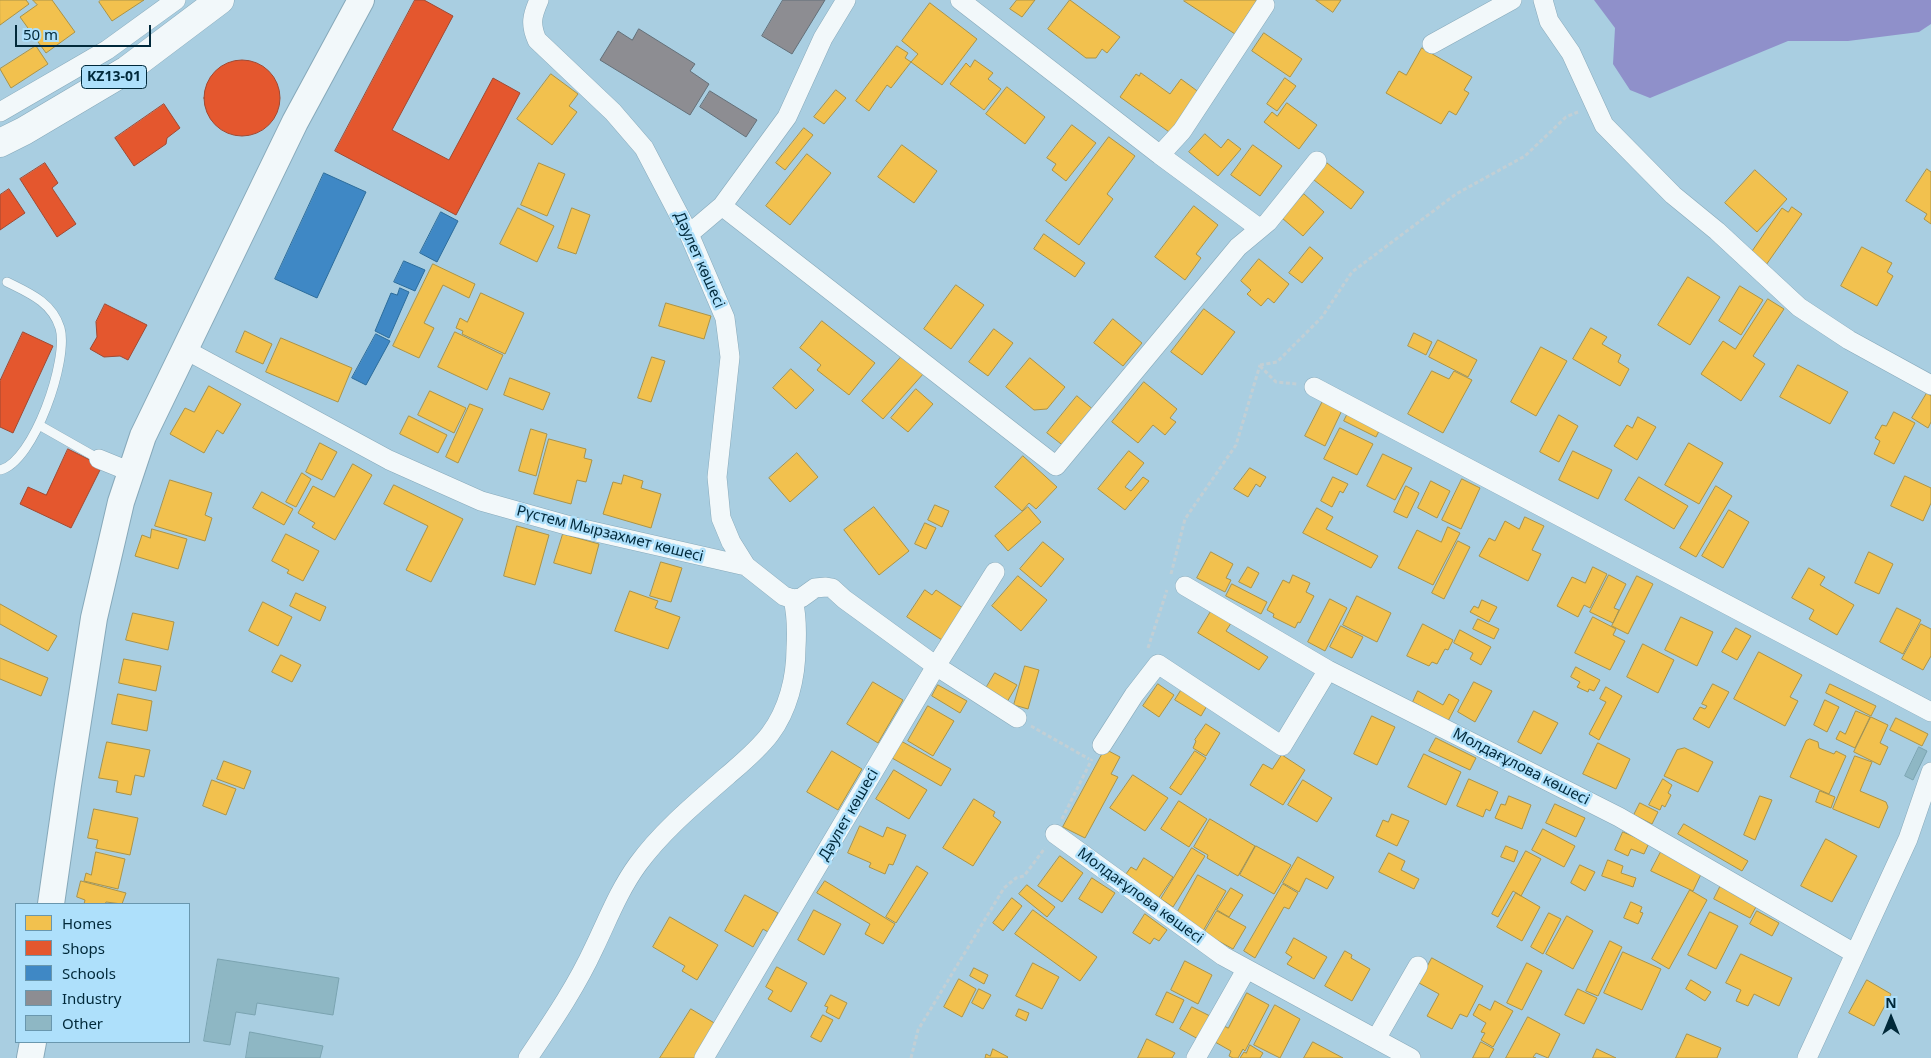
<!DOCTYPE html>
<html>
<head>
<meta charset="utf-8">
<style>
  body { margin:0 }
  #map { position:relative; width:1931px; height:1058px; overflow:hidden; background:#a9cee1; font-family:"Noto Sans",sans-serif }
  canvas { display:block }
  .legend { position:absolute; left:15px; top:903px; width:175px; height:140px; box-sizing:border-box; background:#aee0fb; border:1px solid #6997ae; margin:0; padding:6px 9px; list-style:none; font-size:15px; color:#01293a }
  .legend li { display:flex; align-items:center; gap:10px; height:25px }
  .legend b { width:25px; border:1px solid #6997ae }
  .north { position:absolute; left:1866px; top:993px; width:50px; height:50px; -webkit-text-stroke:4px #aee0fb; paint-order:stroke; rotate:0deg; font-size:14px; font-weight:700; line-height:20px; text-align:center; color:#01293a }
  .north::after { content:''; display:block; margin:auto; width:18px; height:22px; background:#01293a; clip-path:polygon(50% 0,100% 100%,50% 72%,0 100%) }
  .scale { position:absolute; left:15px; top:25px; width:136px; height:22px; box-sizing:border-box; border:2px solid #01293a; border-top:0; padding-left:6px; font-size:15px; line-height:18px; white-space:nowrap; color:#01293a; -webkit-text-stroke:4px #aee0fb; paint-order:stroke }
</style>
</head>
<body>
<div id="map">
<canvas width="1931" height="1058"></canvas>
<ul class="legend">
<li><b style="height:14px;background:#f2c14e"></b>Homes</li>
<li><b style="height:14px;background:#e4572e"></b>Shops</li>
<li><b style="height:14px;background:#3f88c5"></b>Schools</li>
<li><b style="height:14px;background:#8d8d92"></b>Industry</li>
<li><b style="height:14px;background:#8eb7c4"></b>Other</li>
</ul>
<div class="north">N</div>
<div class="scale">50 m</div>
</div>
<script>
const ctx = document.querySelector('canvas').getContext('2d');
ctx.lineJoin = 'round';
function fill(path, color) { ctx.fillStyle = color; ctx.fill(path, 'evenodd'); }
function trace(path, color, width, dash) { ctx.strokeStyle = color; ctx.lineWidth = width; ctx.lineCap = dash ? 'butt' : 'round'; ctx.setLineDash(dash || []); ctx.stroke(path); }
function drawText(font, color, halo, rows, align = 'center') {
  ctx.font = font + ' "Noto Sans",sans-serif'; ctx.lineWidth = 5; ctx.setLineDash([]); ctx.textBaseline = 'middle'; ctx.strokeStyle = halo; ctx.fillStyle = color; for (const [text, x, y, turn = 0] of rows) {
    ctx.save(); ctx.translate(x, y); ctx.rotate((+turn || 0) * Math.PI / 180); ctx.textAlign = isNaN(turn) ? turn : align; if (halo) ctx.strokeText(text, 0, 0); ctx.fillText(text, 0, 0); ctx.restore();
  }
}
fill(new Path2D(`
  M1575 0H1931V24L1919 32 1848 41H1788L1650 98 1630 90 1613 64 1615 28 1594 0Z`), '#8f90ca');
const homes = new Path2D(`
  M0 0H26L29 4 0 25Z
  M33 0H52L75 32 46 53 20 17 37 5Z
  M101 0H144L112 21 99 2Z
  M1017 0H1035L1022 17 1010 9Z
  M1070 0 1120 37 1107 53 1102 49 1096 58H1086L1048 29Z
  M1185 0H1257L1235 34 1184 1Z
  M1316 0H1341L1333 12Z
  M930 3 977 39 942 85 911 62 918 54 902 41Z
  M1264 33 1302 59 1290 77 1252 51Z
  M36 46 48 64 11 88 0 69Z
  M897 46 908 53 905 58 911 62 891 88 887 85 869 111 856 101Z
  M1422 48 1472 77 1464 90 1469 93 1456 115 1449 111 1441 124 1386 93 1399 71 1406 75Z
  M975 60 993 73 988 79 1001 89 984 110 950 84 966 63 970 67Z
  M1141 73 1170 94 1181 79 1200 93 1172 134 1120 97 1136 74 1139 76Z
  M551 74 578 94 569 106 577 112 552 145 517 119Z
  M1285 78 1296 86 1277 111 1267 104Z
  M1007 87 1045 117 1025 144 986 114Z
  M836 90 846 98 824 124 814 117Z
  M1287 103 1317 125 1299 149 1264 122 1272 112 1277 116Z
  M1072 125 1096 143 1066 181 1052 170 1056 164 1047 158Z
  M804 128 813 135 785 170 776 163Z
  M1205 134 1221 148 1228 139 1241 149 1218 176 1189 152Z
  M1109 137 1135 156 1107 194 1113 199 1079 245 1046 221Z
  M902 145 937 171 914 203 878 177Z
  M1253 145 1282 166 1260 196 1231 175Z
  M807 154 831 173 790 225 766 206Z
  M539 163 565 174 547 216 521 205Z
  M1327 163 1364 192 1351 209 1314 180Z
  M1927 169 1931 172V224L1924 219 1927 214 1906 201Z
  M1755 170 1787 199 1757 232 1725 203Z
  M1304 194 1324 212 1303 236 1282 218Z
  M1194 206 1218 225 1196 254 1201 258 1185 280 1155 257Z
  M1792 207 1802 214 1766 265 1750 254 1782 208 1788 212Z
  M518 208 554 226 537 262 500 244Z
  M572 208 590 215 576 254 558 248Z
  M1044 234 1085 263 1075 277 1034 249Z
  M1310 247 1323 258 1302 283 1289 273Z
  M1862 247 1892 263 1887 272 1893 276 1877 306 1841 286Z
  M1259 259 1289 284 1274 303 1268 298 1261 306 1247 294 1251 290 1241 281Z
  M433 264 475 284 469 298 443 285 424 323 434 328 419 358 393 346Z
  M1688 277 1720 297 1690 345 1658 325Z
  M956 285 984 305 951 349 924 329Z
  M1740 286 1763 300 1741 335 1719 321Z
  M481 293 524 313 505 354 462 334 463 331 456 328 460 318 467 322Z
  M1768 299 1784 309 1753 356 1765 364 1741 401 1701 374 1723 341 1735 349Z
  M666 303 711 316 704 339 659 326Z
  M1204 309 1235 332 1202 375 1171 352Z
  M1113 319 1142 343 1123 366 1094 343Z
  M822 321 875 363 849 395 817 370 821 365 800 348Z
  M1591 328 1607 337 1602 344 1621 355 1618 362 1629 369 1620 386 1573 359Z
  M994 329 1013 343 988 376 969 362Z
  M245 331 272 344 263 364 236 352Z
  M455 332 503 355 487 390 438 367Z
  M1414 333 1432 342 1426 355 1408 346Z
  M281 338 352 368 338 402 266 372Z
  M1438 340 1477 360 1468 377 1429 357Z
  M1541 347 1567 361 1536 416 1511 402Z
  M903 355 924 373 883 419 862 401Z
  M652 357 665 361 651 402 638 398Z
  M1030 358 1065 387 1047 409 1034 410 1006 387Z
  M1798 365 1848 392 1830 424 1780 397Z
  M791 369 814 390 796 409 773 388Z
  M1432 371 1449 379 1454 371 1472 380 1443 433 1408 414Z
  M510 378 550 393 543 410 504 395Z
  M1144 382 1177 409 1170 418 1176 422 1165 435 1153 425 1138 443 1112 422Z
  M209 386 241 404 223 434 217 430 204 453 170 434 185 408 194 412Z
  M916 389 933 404 908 432 891 418Z
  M430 391 466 408 454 433 418 415Z
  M1927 393 1931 396V422L1928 428 1912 418Z
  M1077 396 1095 411 1065 447 1047 433Z
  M1325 397 1344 406 1325 446 1305 436Z
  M470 404 483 409 458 463 446 457Z
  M1350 409 1382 425 1376 437 1344 421Z
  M1894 412 1915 423 1894 464 1874 454 1880 441 1875 438 1882 425 1886 426Z
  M1559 415 1578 426 1559 462 1540 452Z
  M409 416 447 435 438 453 400 434Z
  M1638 417 1656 427 1637 460 1614 446 1627 425 1632 428Z
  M1340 428 1373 444 1357 475 1324 459Z
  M531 429 547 434 536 476 519 471Z
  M549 439 586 449 584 458 592 460 586 482 577 480 571 504 534 494Z
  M320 443 337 452 322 480 306 472Z
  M1689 443 1723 463 1699 504 1665 485Z
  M1129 451 1144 463 1125 487 1131 491 1143 477 1149 481 1125 510 1098 489Z
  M1573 451 1612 470 1598 499 1559 480Z
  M797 453 818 477 790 502 769 478Z
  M1383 454 1412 468 1395 500 1367 486Z
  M1023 456 1057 487 1036 509 1029 503 1022 511 995 487Z
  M353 464 372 475 335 540 312 527 315 523 298 513 313 486 334 497Z
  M1250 468 1266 477 1260 487 1256 484 1248 497 1234 489Z
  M302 473 311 479 296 507 286 502Z
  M624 475 643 481 641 488 661 494 651 528 603 514 613 482 621 484Z
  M1905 476 1931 488V503L1923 521 1891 506Z
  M1333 477 1348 484 1343 493 1340 491 1332 507 1321 501Z
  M1639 477 1688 506 1674 529 1625 500Z
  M1462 479 1480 488 1461 529 1442 520Z
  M170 480 212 493 205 515 212 518 205 541 155 526Z
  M1431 481 1450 491 1437 518 1418 508Z
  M394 485 463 519 431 582 406 570 428 526 384 504Z
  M1406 486 1419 493 1407 518 1394 512Z
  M1716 486 1732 496 1696 557 1680 548Z
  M262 492 293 509 284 525 253 508Z
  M935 505 949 511 942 527 928 520Z
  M874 507 909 551 879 575 844 530Z
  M1028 507 1041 522 1008 551 995 536Z
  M1317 508 1333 517 1326 529 1378 556 1371 568 1303 533Z
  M1729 510 1749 522 1723 568 1702 556Z
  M1525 517 1544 526 1532 550 1541 554 1528 581 1479 556 1489 538 1495 541 1505 521 1519 529Z
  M925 523 936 528 926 549 915 544Z
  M517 526 549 535 535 585 504 576Z
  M1448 527 1460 533 1433 585 1398 568 1417 530 1441 542Z
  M152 529 187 539 178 569 135 556 142 535 150 538Z
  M286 534 319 551 303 581 287 573 289 570 272 561Z
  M563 534 599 544 591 574 554 563Z
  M1458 541 1470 547 1444 599 1432 593Z
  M1043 542 1064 559 1041 587 1020 569Z
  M1211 552 1233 564 1226 578 1231 580 1225 592 1197 578Z
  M1869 552 1893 564 1879 594 1855 583Z
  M661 562 682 568 671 602 650 596Z
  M1248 567 1259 573 1251 588 1239 582Z
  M1593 567 1607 574 1590 608 1584 605 1578 617 1557 606 1572 577 1585 583Z
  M1809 568 1825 577 1820 585 1854 605 1837 635 1809 619 1814 610 1792 598Z
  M1293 575 1310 583 1306 592 1314 596 1300 623 1298 622 1295 628 1273 617 1274 614 1267 610 1283 580 1289 583Z
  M1609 575 1626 584 1614 608 1619 610 1613 623 1590 612Z
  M1018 576 1047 600 1021 631 992 606Z
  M1637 576 1653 584 1628 634 1612 626Z
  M1232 584 1267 602 1261 614 1226 596Z
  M925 590 932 595 936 590 963 608 942 640 907 617Z
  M630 591 658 601 655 608 680 617 668 649 615 631Z
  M296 593 326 607 320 621 290 606Z
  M1357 596 1391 613 1377 642 1343 625Z
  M1330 599 1347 608 1325 651 1308 642Z
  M1482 600 1497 607 1489 622 1470 612 1474 606 1478 608Z
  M263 602 292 617 278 646 249 631Z
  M0 604 57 636 48 651 0 624Z
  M1213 608 1233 620 1226 631 1268 657 1259 670 1198 633Z
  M1897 608 1921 620 1903 654 1880 642Z
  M133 613 174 622 168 650 126 640Z
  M1593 617 1616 629 1613 635 1625 641 1610 670 1575 653Z
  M1681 617 1713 632 1697 666 1665 650Z
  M1478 619 1499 629 1494 639 1473 629Z
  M1423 624 1453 640 1448 650 1445 649 1437 664 1432 662 1429 666 1407 656Z
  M1921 624 1931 629V656L1923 670 1902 659Z
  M1341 626 1363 637 1352 658 1330 647Z
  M1736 628 1751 636 1737 660 1722 652Z
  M1460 630 1491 647 1481 665 1470 659 1473 653 1454 643Z
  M1643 644 1674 660 1658 693 1627 677Z
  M1759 652 1802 675 1790 697 1798 701 1785 726 1734 699Z
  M281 655 301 665 292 682 272 672Z
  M0 658 48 678 41 696 0 679Z
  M124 659 161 666 156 691 119 683Z
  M1025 666 1039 670 1028 709 1014 705Z
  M1576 667 1600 680 1594 691 1589 689 1588 692 1577 687 1580 682 1571 677Z
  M995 673 1017 685 1007 702 985 690Z
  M873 682 903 700 878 743 847 724Z
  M1474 682 1492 691 1475 722 1458 712Z
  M1158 684 1174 695 1159 717 1143 706Z
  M1713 684 1729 692 1709 728 1693 719 1700 707 1705 709 1707 706 1702 704Z
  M1830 684 1876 706 1871 716 1826 693Z
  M938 685 967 701 960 713 932 696Z
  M1606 687 1622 696 1599 740 1589 734 1606 702 1600 699Z
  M1182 689 1208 704 1201 716 1175 700Z
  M1418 691 1443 705 1449 694 1459 700 1448 721 1413 702Z
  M118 694 152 701 147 731 112 724Z
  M1825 700 1839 707 1827 732 1814 725Z
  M928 706 954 721 933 756 908 741Z
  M1534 711 1558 723 1541 754 1518 742Z
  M1856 711 1870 717 1855 748 1836 739 1840 731 1845 734Z
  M1372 716 1395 727 1377 765 1354 754Z
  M1871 717 1888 725 1880 743 1888 747 1880 765 1854 752Z
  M1896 718 1928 734 1922 746 1890 730Z
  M1206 724 1220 733 1206 756 1193 748 1196 741 1195 740Z
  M1436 738 1476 758 1470 770 1429 751Z
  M1810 739 1818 742 1819 748 1834 754 1836 751 1846 756 1829 794 1790 777 1806 741Z
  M901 741 951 769 941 786 892 758Z
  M107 742 150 750 144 777 135 775 131 795 116 792 118 781 99 778Z
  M1598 743 1630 759 1616 789 1583 774Z
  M1685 748 1713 762 1698 792 1664 776 1677 750Z
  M1105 749 1120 757 1111 774 1118 777 1085 838 1063 827Z
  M832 751 862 769 838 810 807 792Z
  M1195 751 1206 758 1181 795 1170 788Z
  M1424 754 1461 772 1446 805 1408 787Z
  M1282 755 1305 770 1283 805 1250 785 1263 764 1272 769Z
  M1855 756 1872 762 1860 791 1886 802 1888 807 1879 828 1833 809Z
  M224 761 251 771 244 789 217 779Z
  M894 770 927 790 909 819 876 799Z
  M1133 775 1168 798 1145 831 1110 808Z
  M1469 779 1498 792 1490 811 1486 809 1483 817 1457 806Z
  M1663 779 1672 785 1668 793 1671 795 1665 807 1662 805 1660 810 1649 805Z
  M212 780 236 789 226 815 203 806Z
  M1303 780 1332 798 1317 822 1288 805Z
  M1820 791 1835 797 1831 808 1816 802Z
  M1509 796 1531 805 1522 829 1495 818 1501 804 1505 805Z
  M1760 796 1772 800 1755 840 1744 835Z
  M974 799 995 812 993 816 1001 822 973 866 943 848Z
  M1179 801 1207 819 1189 847 1161 829Z
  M1640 803 1658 812 1652 824 1634 815Z
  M1555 804 1585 818 1576 837 1546 823Z
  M94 809 138 818 130 855 96 848 98 840 88 838Z
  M1392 814 1409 821 1397 846 1376 836 1383 820 1388 822Z
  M1210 819 1255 846 1238 876 1207 858 1208 855 1194 847Z
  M1684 824 1748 861 1742 871 1678 834Z
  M860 826 883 837 887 827 906 835 893 865 889 864 885 874 869 867 871 863 848 853Z
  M1543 829 1575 846 1564 867 1532 850Z
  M1623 832 1649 843 1644 854 1631 849 1628 856 1615 850Z
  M1826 839 1857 856 1832 902 1801 886Z
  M1256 846 1291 865 1274 894 1240 875Z
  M1506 846 1518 851 1514 862 1501 857Z
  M1192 848 1205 856 1173 907 1161 899Z
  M1663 848 1704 868 1693 891 1651 871Z
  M1526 851 1541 859 1521 896 1513 891 1498 917 1492 914Z
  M96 852 125 859 118 889 84 881 86 873 91 875Z
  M1389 853 1405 861 1401 870 1419 879 1414 889 1379 872Z
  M1060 856 1083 873 1062 902 1038 886Z
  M1298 857 1334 877 1327 889 1306 878 1299 892 1283 883Z
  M1144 858 1173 877 1158 899 1131 880 1132 878 1126 874 1131 867 1136 870Z
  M1608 860 1623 866 1621 873 1636 878 1633 887 1602 876Z
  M1580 865 1595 872 1585 891 1571 883Z
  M917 866 928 873 896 923 886 917Z
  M1198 875 1226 891 1203 931 1176 915Z
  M1092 878 1115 893 1102 913 1079 899Z
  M81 881 126 893 122 904 106 902 105 904H84L85 900 77 897Z
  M825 881 895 924 883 944 865 934 870 924 817 893Z
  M1283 884 1298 893 1289 909 1284 907 1255 958 1244 951Z
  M1027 885 1055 907 1047 917 1019 894Z
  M1721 885 1757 905 1750 918 1714 899Z
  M1231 888 1243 895 1229 917 1217 910Z
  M1690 890 1707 900 1669 969 1652 959Z
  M1516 893 1540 907 1522 941 1497 927Z
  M745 895 778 913 768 932 763 929 753 947 725 931Z
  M1012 898 1022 906 1003 931 993 923Z
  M1631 902 1642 907 1640 912 1643 913 1638 924 1624 918Z
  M814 910 841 924 824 955 798 940Z
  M1033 910 1097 957 1080 981 1015 934Z
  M1217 911 1246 927 1233 949 1204 933Z
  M1757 911 1779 923 1772 936 1750 924Z
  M1710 912 1738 926 1716 969 1688 955Z
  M1549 913 1561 919 1543 954 1531 947Z
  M1145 914 1167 930 1159 941 1154 938 1150 944 1133 933Z
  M1567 916 1593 931 1573 969 1546 954Z
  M670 917 718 945 697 980 682 971 685 966 653 947Z
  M1294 938 1327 957 1314 979 1287 964 1292 957 1286 953Z
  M1610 941 1622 947 1598 996 1586 991Z
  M1345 951 1352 955 1351 958 1370 969 1352 1001 1325 986Z
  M1623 952 1661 969 1642 1010 1604 993Z
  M1741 954 1792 978 1779 1006 1754 994 1748 1006 1736 1001 1741 990 1726 983Z
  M1432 958 1483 986 1467 1017 1460 1014 1452 1029 1427 1016 1439 994 1419 983Z
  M1185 961 1212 975 1198 1004 1171 990Z
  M1033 963 1059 977 1042 1009 1016 996Z
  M1527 963 1542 971 1522 1010 1507 1003Z
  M777 967 807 983 791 1012 768 999 773 991 766 987Z
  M974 968 988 975 984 984 970 976Z
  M959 979 976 989 962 1017 944 1007Z
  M1691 980 1711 992 1705 1001 1686 989Z
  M1867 980 1891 994 1874 1026 1849 1013Z
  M979 989 991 995 983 1009 972 1003Z
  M1578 989 1597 998 1584 1024 1565 1015Z
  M1167 992 1184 1000 1173 1023 1156 1015Z
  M1247 993 1269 1005 1245 1051 1243 1049 1238 1058H1233L1229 1056 1231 1051 1215 1042 1224 1026 1228 1028Z
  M831 995 847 1003 839 1019 826 1012 828 1007 825 1006Z
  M1495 1001 1513 1011 1493 1047 1481 1040 1485 1033 1481 1032 1486 1023 1473 1015 1479 1004 1490 1010Z
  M1275 1005 1300 1019 1280 1058 1254 1045Z
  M1192 1007 1212 1017 1200 1040 1180 1029Z
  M691 1009 716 1024 695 1058H660Z
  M1019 1009 1029 1013 1026 1021 1016 1016Z
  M823 1015 833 1020 821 1042 811 1037Z
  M1528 1017 1560 1034 1548 1058 1536 1053 1533 1057 1536 1058H1506Z
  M1687 1034 1721 1048 1717 1058H1676Z
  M1147 1039 1175 1053 1172 1058H1138Z
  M1313 1042 1343 1058H1304Z
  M1481 1042 1494 1049 1489 1058H1473Z
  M1250 1045 1263 1053 1260 1058H1240L1244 1052 1246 1053Z
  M993 1049 1008 1057 1007 1058H985L986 1054 990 1056Z
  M1597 1049 1616 1058H1593Z`);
fill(homes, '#f2c14e');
trace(homes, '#aa9348', 1);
const shops = new Path2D(`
  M415 0H424L453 16 392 130 449 160 493 78 520 93 456 215 335 151Z
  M204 98a38 38 0 1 1 76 0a38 38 0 1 1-76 0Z
  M164 104 180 128 167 138 166 144 134 166 115 138Z
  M45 163 58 183 52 188 76 224 57 237 20 179Z
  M9 189 25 213 0 230V195Z
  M105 304 147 325 128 360 120 356 104 357 90 349 97 337 96 322Z
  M23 332 53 346 13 433 0 427V381Z
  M68 449 102 466 71 528 20 504 28 487 46 495Z`);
fill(shops, '#e4572e');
trace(shops, '#a04932', 1);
const schools = new Path2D(`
  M324 173 366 192 317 298 275 279Z
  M441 212 458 221 437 262 420 253Z
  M404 261 425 270 415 291 394 282Z
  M400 288 409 292 389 338 375 331 391 293 397 295Z
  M376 334 390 341 366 385 352 378Z`);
fill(schools, '#3f88c5');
trace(schools, '#2c6c9b', 1);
const industry = new Path2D(`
  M783 0H825L792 54 762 36Z
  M639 29 695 64 690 71 709 84 690 115 600 60 618 31 632 40Z
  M710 91 757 120 746 137 700 107Z`);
fill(industry, '#8d8d92');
trace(industry, '#636f78', 1);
const building = new Path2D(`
  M1919 747 1927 751 1913 780 1905 776Z
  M218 959 339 978 333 1015 257 1003 255 1015 236 1012 230 1045 204 1041Z
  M250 1032 323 1046 320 1058H246Z`);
fill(building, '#8eb7c4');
trace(building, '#7aa3b0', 1);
const service = new Path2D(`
  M39 425 99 459
  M0 470C34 462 69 359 60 328 52 302 29 293 7 282`);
const minor = new Path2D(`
  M539 0C532 16 530 24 537 40L613 112 644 148 689 234 725 318 730 357 717 477 721 518 731 542 746 566
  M960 0 1160 155 1259 228
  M1543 0 1549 21 1571 53 1604 125 1673 195 1717 231 1799 307 1849 340 1931 385
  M1432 44 1512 0
  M0 112 107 50 176 0
  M1160 155 1182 131 1265 5
  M722 206 1056 466 1238 247 1268 222 1317 161
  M689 234 722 206 787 117 823 38 846 0
  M184 349 389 460 481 501 570 526 746 566 784 596 793 599 801 598 815 588 826 587 832 588 844 599 936 666 1017 718
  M1314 387 1931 712
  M99 459 131 472
  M1185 586 1328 670 1619 817 1854 953
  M1102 745 1134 695 1158 664 1282 746 1328 670
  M1055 834 1223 956 1411 1058
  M1376 1039 1418 966
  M528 1058C552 1022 576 987 594 948 608 919 619 890 638 864 662 831 696 803 727 776 742 763 758 750 770 734 788 710 796 678 796 648 797 631 797 616 793 599
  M704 1058 936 666 995 572
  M1196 1058 1246 970
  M1807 1058 1908 839 1931 772`);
const secondary = new Path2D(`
  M51 904 68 785 94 618 121 502 143 436 295 122 361 0
  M30 1058 33 1042`);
const trunk = new Path2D(`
  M0 143 24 131 127 70 220 0`);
trace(service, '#87a9ba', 10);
trace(minor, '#87a9ba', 20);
trace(secondary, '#87a9ba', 28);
trace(trunk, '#87a9ba', 29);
trace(new Path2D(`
  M1260 365 1277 362 1322 317 1352 272 1456 194 1525 156 1566 117 1578 112
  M1260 366 1276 382 1297 384
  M1171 574 1185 519 1236 445 1260 365
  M1148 648 1167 590
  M1031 726 1089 759
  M1062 819 1092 759
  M911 1058 918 1030 1004 888 1016 878 1024 876 1045 848`), '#c2cfd5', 3, [4, 2.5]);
trace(service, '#f2f8fa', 9);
trace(minor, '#f2f8fa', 19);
trace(secondary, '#f2f8fa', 26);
trace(trunk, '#f2f8fa', 28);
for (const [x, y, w] of [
  [114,77,65]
]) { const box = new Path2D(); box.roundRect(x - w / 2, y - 11.5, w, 23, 4); ctx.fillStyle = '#aee0fb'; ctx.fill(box); trace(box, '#01293a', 1); }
drawText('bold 14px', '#01293a', null, [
  ["KZ13-01",114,77]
]);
drawText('15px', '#01293a', '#aee0fb', [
  ["Дәулет көшесі",699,260,66],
  ["Рүстем Мырзахмет көшесі",610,534,14],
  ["Молдағұлова көшесі",1521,767,27],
  ["Дәулет көшесі",849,815,-60],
  ["Молдағұлова көшесі",1140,896,36]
]);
</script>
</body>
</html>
